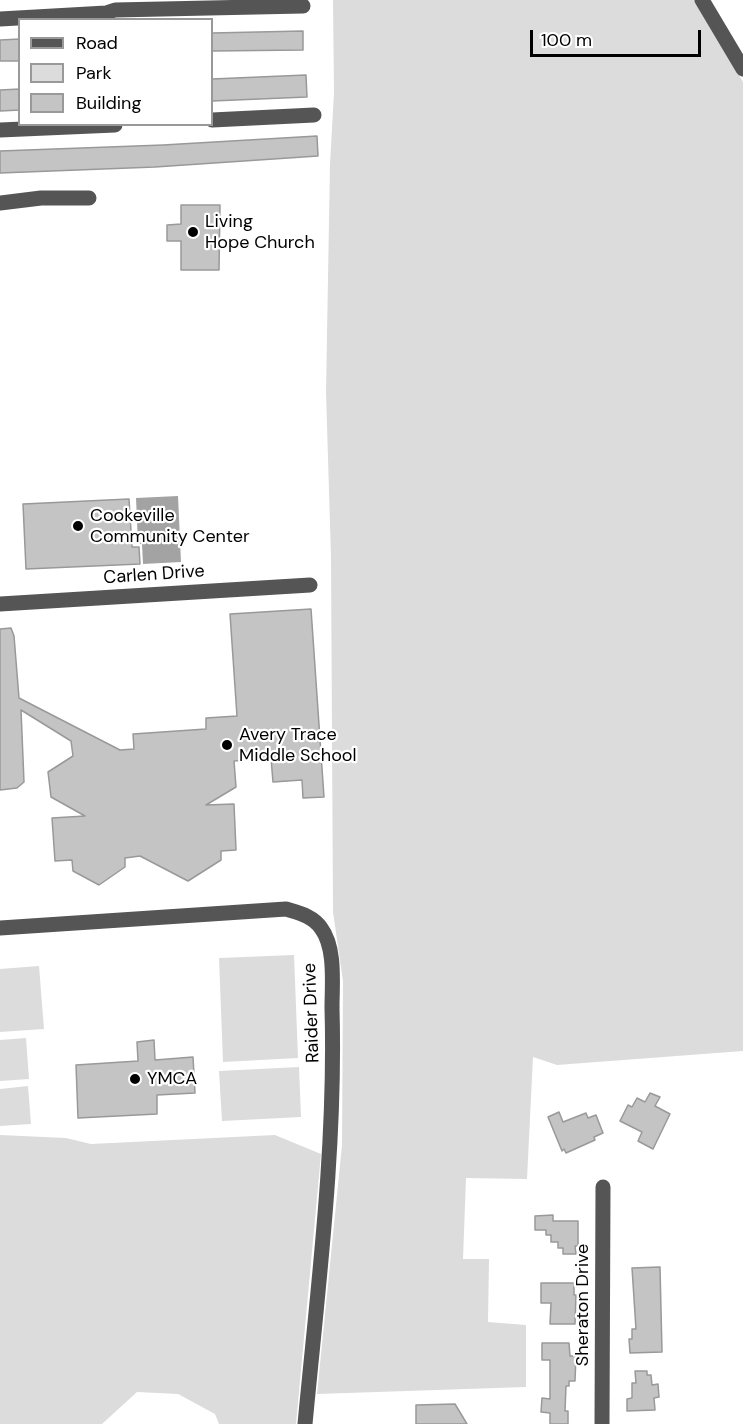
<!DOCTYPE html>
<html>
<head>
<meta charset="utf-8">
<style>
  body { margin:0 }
  #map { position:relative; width:743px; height:1424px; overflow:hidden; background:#fff; font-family:"DM Sans",sans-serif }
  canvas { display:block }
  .legend { position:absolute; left:18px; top:18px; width:195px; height:108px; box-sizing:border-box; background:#fff; border:2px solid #999; margin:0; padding:8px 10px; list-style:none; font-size:18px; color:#000 }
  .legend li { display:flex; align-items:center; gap:12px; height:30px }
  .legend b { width:30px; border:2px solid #999 }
  .scale { position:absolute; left:530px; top:30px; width:171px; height:27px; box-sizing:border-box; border:3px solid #000; border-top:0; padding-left:8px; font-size:18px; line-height:21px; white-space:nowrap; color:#000; -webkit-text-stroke:4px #fff; paint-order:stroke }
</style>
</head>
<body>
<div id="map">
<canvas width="743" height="1424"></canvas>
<ul class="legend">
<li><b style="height:8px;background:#555"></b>Road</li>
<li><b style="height:16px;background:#dcdcdc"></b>Park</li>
<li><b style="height:16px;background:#c4c4c4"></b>Building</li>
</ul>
<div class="scale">100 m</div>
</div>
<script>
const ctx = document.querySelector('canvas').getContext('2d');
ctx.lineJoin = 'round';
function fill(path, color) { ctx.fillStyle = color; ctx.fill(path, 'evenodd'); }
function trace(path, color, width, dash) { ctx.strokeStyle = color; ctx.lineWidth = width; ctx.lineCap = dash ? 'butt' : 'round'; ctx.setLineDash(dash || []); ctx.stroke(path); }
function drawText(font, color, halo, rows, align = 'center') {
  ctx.font = font + ' "DM Sans",sans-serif'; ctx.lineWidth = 4.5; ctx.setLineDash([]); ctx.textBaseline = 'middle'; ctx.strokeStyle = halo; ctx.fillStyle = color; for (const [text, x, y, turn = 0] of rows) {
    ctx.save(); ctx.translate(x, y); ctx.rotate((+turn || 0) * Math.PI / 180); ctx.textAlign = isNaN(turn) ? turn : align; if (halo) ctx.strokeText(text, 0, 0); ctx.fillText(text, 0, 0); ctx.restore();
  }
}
fill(new Path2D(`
  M333 0H695L743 82V1051L557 1065 533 1057 527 1179 466 1178 463 1259H489L488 1322 526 1325V1387L317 1394 342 1145 343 981 333 912 331 557 326 392 330 164 334 93Z
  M294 955 298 1058 223 1062 219 958Z
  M39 966 44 1029 0 1032V969Z
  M26 1038 29 1079 0 1081V1040Z
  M299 1067 301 1117 222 1121 219 1071Z
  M28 1086 31 1124 0 1126V1089Z
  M0 1135 66 1138 91 1144 275 1135 321 1154 296 1424H219L215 1414 178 1394 137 1392 102 1424H0Z`), '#dcdcdc');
fill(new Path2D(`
  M178 496 181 562 143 564 142 544H138L136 498Z`), '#a3a3a3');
const building = new Path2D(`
  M303 31V50L212 51V33Z
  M20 39V61H0V40Z
  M306 75 307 97 212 101V79Z
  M20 89V110L0 111V90Z
  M317 136 318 156 155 167 0 173V151L163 145Z
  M181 205H220L219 270H181V241H167V225L181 224Z
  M129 499 132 547H139L140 564 26 569 23 504Z
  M311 609 324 797 303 798 302 780 273 782 271 758 234 761 236 787 206 805 234 804 236 850 221 851V860L188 881 140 856 125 858V867L99 885 73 871 72 860 55 861 52 818 85 816 51 797 48 772 73 756 71 741 21 710 24 782 17 788 0 790V629L11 628 14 636 19 698 120 750 134 749 133 734 206 729V718L237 716 230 614Z
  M154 1040 155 1060 193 1057 195 1093 157 1095V1114L78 1118 76 1065 138 1061 137 1042Z
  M650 1093 660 1097 655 1106 670 1114 653 1149 638 1141 642 1132 620 1121 628 1105 632 1107 637 1098 645 1102Z
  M559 1112 563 1122 586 1113 588 1118 596 1115 603 1133 594 1137 595 1140 566 1153 564 1149 562 1151 548 1117Z
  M553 1215V1221H578V1246H575L576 1254H563V1248H558V1242H551V1235H546V1230H535V1216Z
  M660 1267 662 1352 630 1353 629 1339H632V1329H636L632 1268Z
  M541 1283H574V1295H576L575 1324H550L551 1303H541Z
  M542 1343H569L570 1356H576L575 1381H569V1386H566L565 1411H568V1424H550V1413L541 1412 542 1398 550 1399V1360H542Z
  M635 1371H647V1375H651L652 1385 658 1384 659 1397 654 1398 655 1410 627 1411V1399L632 1398V1383H636Z
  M455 1404 467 1424H416V1405Z`);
fill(building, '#c4c4c4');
trace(building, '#999', 1.5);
trace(new Path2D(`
  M702 0 743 69
  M0 19 106 13 115 10 303 6
  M212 120 314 115
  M0 130 115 125
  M0 203 41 198H89
  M0 604 310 585
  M0 928 286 909C299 913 313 916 321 928 336 948 332 984 332 1008 336 1147 318 1286 305 1424
  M602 1424 603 1187`), '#555', 15);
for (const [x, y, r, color] of [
  [193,232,6,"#000"],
  [78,526,6,"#000"],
  [227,745,6,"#000"],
  [135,1079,6,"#000"]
]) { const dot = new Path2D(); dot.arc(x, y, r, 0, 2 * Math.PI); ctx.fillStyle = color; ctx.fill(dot); trace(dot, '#fff', 2); }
drawText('18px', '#000', '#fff', [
  ["Living",205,222],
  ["Hope Church",205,243],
  ["Cookeville",90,516],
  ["Community Center",90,537],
  ["Avery Trace",239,735],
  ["Middle School",239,756],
  ["YMCA",147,1079]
], 'left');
drawText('18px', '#000', '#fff', [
  ["Carlen Drive",154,575,-4],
  ["Raider Drive",312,1013,-92],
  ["Sheraton Drive",583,1305,-90]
]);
</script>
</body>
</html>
